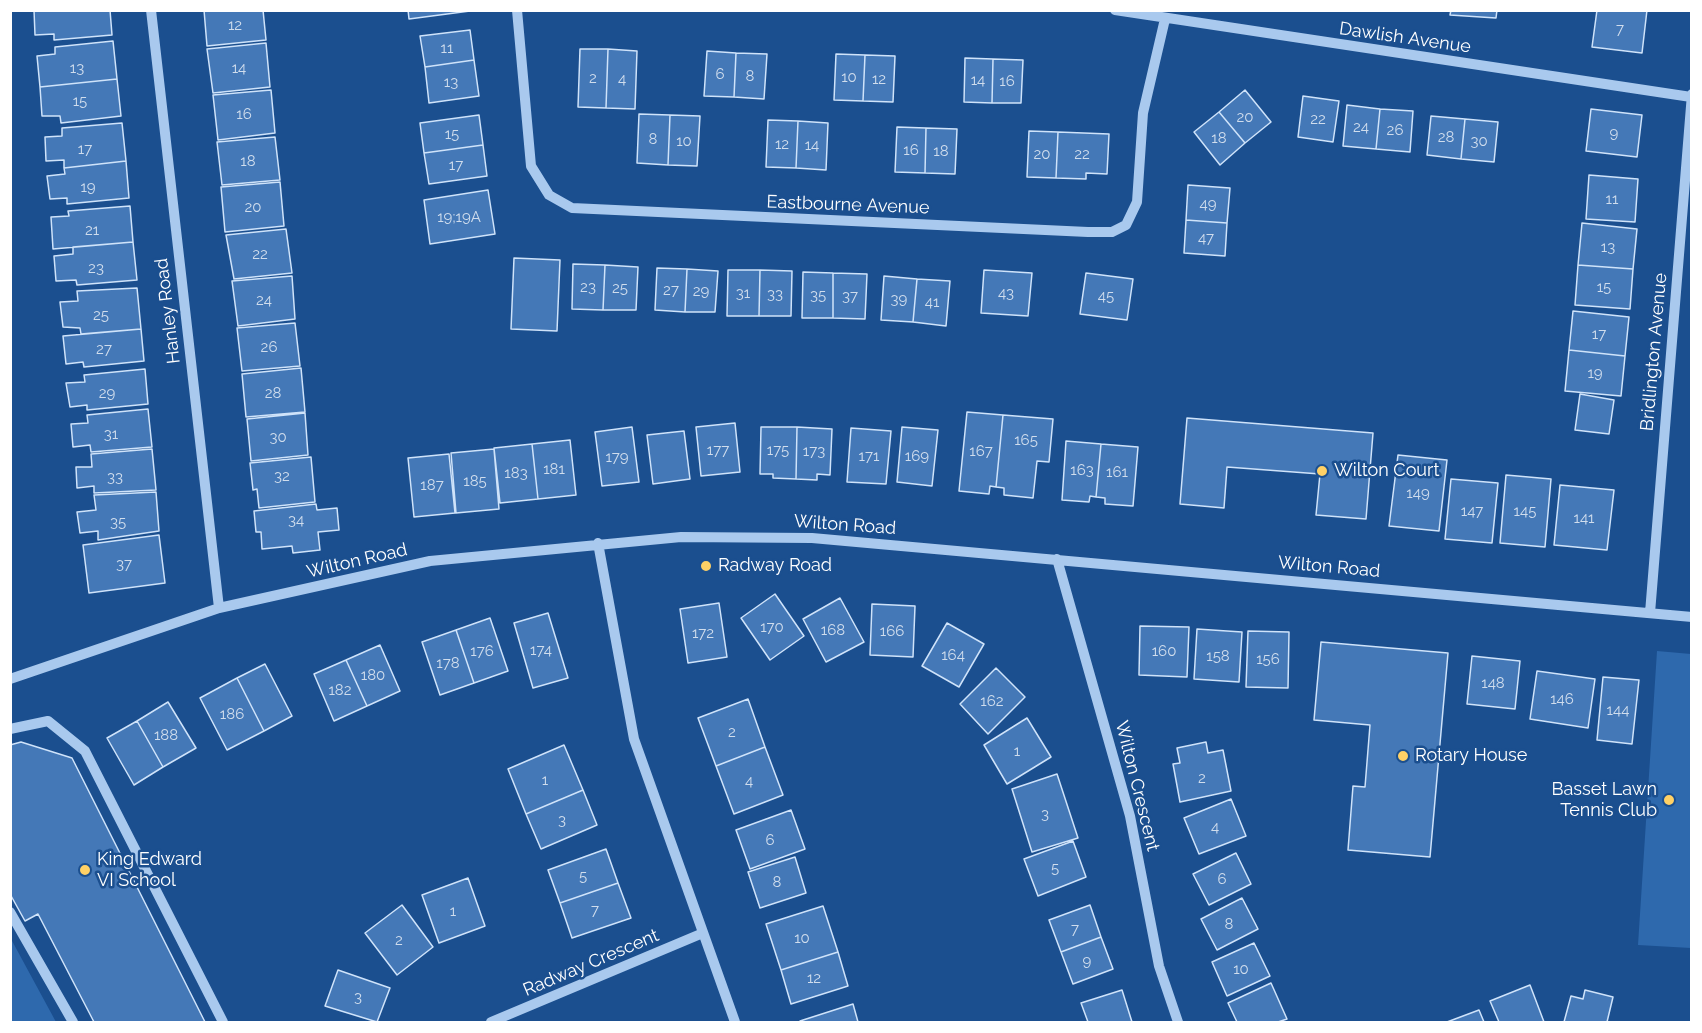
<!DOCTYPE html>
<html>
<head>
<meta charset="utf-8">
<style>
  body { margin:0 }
  #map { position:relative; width:1702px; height:1033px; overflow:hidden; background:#1b4f8f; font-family:Raleway,sans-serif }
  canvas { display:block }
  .frame { position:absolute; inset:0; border:12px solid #fff; pointer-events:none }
</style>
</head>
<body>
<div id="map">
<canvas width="1702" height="1033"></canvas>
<div class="frame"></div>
</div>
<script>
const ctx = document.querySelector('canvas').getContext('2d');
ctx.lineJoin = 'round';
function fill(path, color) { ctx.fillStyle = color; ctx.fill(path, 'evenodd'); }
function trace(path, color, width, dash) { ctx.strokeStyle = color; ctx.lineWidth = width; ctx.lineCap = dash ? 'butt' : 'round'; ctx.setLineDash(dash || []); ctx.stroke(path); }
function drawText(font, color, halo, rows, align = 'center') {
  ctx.font = font + ' Raleway,sans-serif'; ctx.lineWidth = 5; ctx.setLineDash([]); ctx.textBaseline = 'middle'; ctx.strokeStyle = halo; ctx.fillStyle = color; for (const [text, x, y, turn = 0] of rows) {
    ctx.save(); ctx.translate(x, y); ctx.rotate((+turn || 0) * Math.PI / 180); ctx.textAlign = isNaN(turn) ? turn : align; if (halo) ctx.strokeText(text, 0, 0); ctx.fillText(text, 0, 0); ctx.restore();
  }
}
fill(new Path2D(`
  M1657 651 1691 654V948L1638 945Z
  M11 939 56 1022H11Z`), '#2e69ad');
const building = new Path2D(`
  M34 10H110L112 35 54 40V34L35 35Z
  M204 10H263L266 40 207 46Z
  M408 10H470V11L409 19Z
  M1451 10H1497L1496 18 1450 15Z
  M1597 10H1647L1642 53 1592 47Z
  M470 30 474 60 425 67 420 36Z
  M113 41 117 79 40 87 37 56 55 54V47Z
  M266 43 270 87 213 93 207 49Z
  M580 49H608L606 108 578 107Z
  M608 49 637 51 635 109 606 108Z
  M707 51 736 53 734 97 704 96Z
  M736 53 767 54 764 99 734 97Z
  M836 54 865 55 863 101 834 100Z
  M865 55 895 56 893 102 863 101Z
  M965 58 993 59 992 103 964 102Z
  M993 59 1023 60 1021 103H992Z
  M474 60 479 96 429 103 425 67Z
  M117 79 121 116 61 123 60 116H42L40 87Z
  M271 90 275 133 218 140 213 95Z
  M1245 90 1271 122 1245 143 1219 112Z
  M1303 96 1339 101 1333 142 1298 137Z
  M1347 105 1380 109 1376 149 1343 146Z
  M1380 109 1413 111 1410 152 1376 149Z
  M1591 109 1642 115 1637 157 1586 151Z
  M1219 112 1245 143 1220 165 1194 132Z
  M639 114 670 115 668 165 637 163Z
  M479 115 483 145 424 153 420 123Z
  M670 115 700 116 697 166 668 165Z
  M1431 116 1465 119 1461 159 1427 155Z
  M1465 119 1498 122 1494 162 1461 159Z
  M768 120 798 121 796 168 766 167Z
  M798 121 828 123 826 170 796 168Z
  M122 123 126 161 64 168V160L46 161 45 137 62 136V128Z
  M897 127 926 128 925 173 895 172Z
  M926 128 957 129 955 174 925 173Z
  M1029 131 1058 132 1056 178 1027 177Z
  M1058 132 1109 134 1107 174 1086 173V179L1056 178Z
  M275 137 280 180 222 185 217 142Z
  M483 145 487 176 429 184 424 153Z
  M126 161 129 198 67 204V198L50 199 47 176 65 174 64 168Z
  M1589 175 1638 179 1635 222 1586 219Z
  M280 182 284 226 225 232 221 187Z
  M1188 185 1230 188 1227 223 1186 220Z
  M488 190 495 234 430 244 424 200Z
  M130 206 133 242 53 249 51 217 69 216 68 211Z
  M1186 220 1227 223 1225 256 1184 253Z
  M1582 223 1637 229 1633 269 1578 265Z
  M286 229 292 273 234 279 226 235Z
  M133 242 137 280 77 285 76 280 56 281 54 256 73 254V247Z
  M514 258 560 260 557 331 511 329Z
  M573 264 605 265 603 310 572 309Z
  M605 265 638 267 636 310H603Z
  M1578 265 1633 269 1630 309 1575 305Z
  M657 268 687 269 685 312 655 310Z
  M687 269 718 271 715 312H685Z
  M728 270H760L759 316H727Z
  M760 270 792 271 791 316H759Z
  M984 270 1032 273 1028 316 981 313Z
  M803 272 833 273V318H802Z
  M833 273 867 274 865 319 833 318Z
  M1086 273 1133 279 1127 320 1080 314Z
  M292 276 295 319 238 326 232 281Z
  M884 276 917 279 913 322 881 320Z
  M917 279 950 281 946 326 913 322Z
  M137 288 141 329 81 334 80 328 63 327 60 302 78 301 77 291Z
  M1573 311 1629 317 1625 356 1569 350Z
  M295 323 300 366 242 371 237 328Z
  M141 329 144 361 84 367 83 362 66 364 63 336Z
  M1569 350 1625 356 1621 396 1565 391Z
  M301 368 305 412 246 417 242 374Z
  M145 369 148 404 87 410V405L70 407 66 383 85 382 84 375Z
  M1580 394 1614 400 1609 434 1575 430Z
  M148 409 152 447 91 452 90 445 73 447 71 424 88 423 87 415Z
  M967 412 1003 415 996 487 990 486 989 494 959 491Z
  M305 413 308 455 251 461 247 419Z
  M1003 415 1053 419 1049 462 1037 461 1033 498 1004 495V488L996 487Z
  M1187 418 1373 433 1366 519 1316 515 1320 474 1227 467 1224 508 1180 504Z
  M735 423 740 472 701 476 696 427Z
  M632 427 639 482 602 486 595 432Z
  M761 427H797L796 479 773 478V474H760Z
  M797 427 832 429 830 475 817 474V480L796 479Z
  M902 427 938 430 932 486 897 482Z
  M851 428 891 431 886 484 847 482Z
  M684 431 690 479 653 484 647 435Z
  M570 440 576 495 538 499 532 444Z
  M1066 441 1101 444 1096 497 1090 496 1089 502 1062 500Z
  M532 444 538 499 500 503 494 448Z
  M1101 444 1138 447 1133 506 1105 504V498L1096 497Z
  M152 449 156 490 94 493V486L77 488 76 467H92L91 454Z
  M494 449 499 509 456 513 451 453Z
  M449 454 455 513 414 517 408 458Z
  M1398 455 1447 460 1439 531 1389 526Z
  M311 457 315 502 259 508 257 489 253 490 250 463Z
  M1506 475 1551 479 1545 547 1500 543Z
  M1451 479 1498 483 1492 543 1445 539Z
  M1560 485 1614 490 1607 550 1554 545Z
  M156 492 159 531 98 540V531L80 533 77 512 96 510 94 495Z
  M316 504 317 510 337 508 339 530 318 532 320 550 293 553 292 546 262 549 261 532H256L254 511Z
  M159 535 165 583 89 593 83 545Z
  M775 594 804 636 770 660 741 618Z
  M840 598 864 642 826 662 803 619Z
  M719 603 727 657 688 663 680 609Z
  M872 604 915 606 913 657 870 655Z
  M548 613 568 678 533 688 514 623Z
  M490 618 508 671 474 683 456 630Z
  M947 623 984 644 959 687 922 666Z
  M1140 626 1189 627 1187 677 1139 675Z
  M1197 629 1242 632 1239 682 1194 679Z
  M456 630 474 683 440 695 422 642Z
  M1248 631 1289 632 1288 688 1246 687Z
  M1321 642 1448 653 1430 857 1348 850 1353 786 1365 787 1370 725 1314 720Z
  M380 645 400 691 367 706 346 660Z
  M1472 656 1520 661 1515 709 1467 704Z
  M346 660 367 706 334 721 314 674Z
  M265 664 292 716 264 731 237 678Z
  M996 668 1025 697 988 734 960 704Z
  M1537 671 1595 679 1588 728 1530 719Z
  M1603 677 1639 680 1632 744 1597 740Z
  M237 678 264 731 227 750 200 698Z
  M748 699 765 747 716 766 698 718Z
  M168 702 196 748 163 767 137 721Z
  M1027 718 1051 757 1007 784 984 745Z
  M137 721 163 767 134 785 107 738Z
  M21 742 72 758 205 1022H94L38 914 25 921 10 894V745Z
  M1206 742 1208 753 1223 750 1231 791 1180 802 1173 764 1180 763 1177 748Z
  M564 745 583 790 526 814 508 769Z
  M765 747 783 795 734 814 716 766Z
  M1057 774 1078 838 1032 852 1012 789Z
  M583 790 597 825 541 849 526 814Z
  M1231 799 1246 836 1199 854 1184 818Z
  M791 810 805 849 750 869 736 830Z
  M1073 841 1086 877 1038 896 1024 859Z
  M606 849 618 883 560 903 548 870Z
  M1236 853 1251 884 1209 905 1193 874Z
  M795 857 806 893 760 908 748 872Z
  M468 878 485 926 439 943 422 895Z
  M618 883 631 918 572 938 560 903Z
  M1242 898 1258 929 1217 950 1201 919Z
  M402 905 433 947 397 975 365 933Z
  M1090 905 1101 937 1061 952 1049 920Z
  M823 906 838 952 781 970 766 924Z
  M1101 937 1113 969 1073 984 1061 952Z
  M1254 943 1270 976 1227 996 1212 962Z
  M838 952 848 986 791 1004 781 970Z
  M338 970 390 988 377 1022 325 1006Z
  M1271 983 1287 1019 1278 1022H1237L1228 1003Z
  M1530 985 1544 1022H1499L1490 1001Z
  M1122 990 1132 1022H1088L1081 1003Z
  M1585 990 1613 997 1607 1022H1564L1571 996 1583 999Z
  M853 1004 858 1022H801L800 1021Z
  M1479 1010 1484 1022H1447Z`);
fill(building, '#4478b7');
trace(building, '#cfe3fa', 1.5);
trace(new Path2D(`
  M151 10 219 608
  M517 10 531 166 549 195 572 208 1088 232H1112L1126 225 1137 202 1143 113 1165 19
  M1115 10 1691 97
  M598 543 634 739 735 1022
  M1057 559 1130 816 1159 966 1178 1022
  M1650 613 1692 94
  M10 679 219 608 430 561 681 537 812 538 1692 617
  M10 729 48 721 85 751 223 1022
  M10 912 73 1022
  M491 1022 703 933`), '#a9c9ee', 10);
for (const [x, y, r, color] of [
  [1322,471,6,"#ffd166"],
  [706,566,6,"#ffd166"],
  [1403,756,6,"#ffd166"],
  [1669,800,6,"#ffd166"],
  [85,870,6,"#ffd166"]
]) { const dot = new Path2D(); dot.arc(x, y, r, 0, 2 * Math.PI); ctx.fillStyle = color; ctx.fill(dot); trace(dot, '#1b4f8f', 2); }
drawText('15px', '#d0dded', null, [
  ["12",235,25],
  ["7",1620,29],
  ["11",447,48],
  ["13",77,68],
  ["14",239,68],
  ["6",720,74],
  ["8",750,76],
  ["10",849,77],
  ["2",593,78],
  ["4",622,79],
  ["12",879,79],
  ["14",978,80],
  ["16",1007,81],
  ["13",451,82],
  ["15",80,101],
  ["16",244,114],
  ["20",1245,117],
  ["22",1318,119],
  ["24",1361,127],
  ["26",1395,130],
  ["9",1614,133],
  ["15",452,134],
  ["28",1446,137],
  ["18",1219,138],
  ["8",653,139],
  ["10",684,141],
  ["30",1479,141],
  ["12",782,144],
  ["14",812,145],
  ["17",85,149],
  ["16",911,150],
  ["18",941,151],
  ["20",1042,154],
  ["22",1082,154],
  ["18",248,161],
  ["17",456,165],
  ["19",88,187],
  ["11",1612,199],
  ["49",1208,204],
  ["20",253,207],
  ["19;19A",459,217],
  ["21",92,230],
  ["47",1206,238],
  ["13",1608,247],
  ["22",260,254],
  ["23",96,268],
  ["23",588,287],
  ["15",1604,287],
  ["25",620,288],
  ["27",671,290],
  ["29",701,291],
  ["31",743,293],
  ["43",1006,293],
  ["33",775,294],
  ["35",818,295],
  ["37",850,296],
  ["45",1106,296],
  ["39",899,299],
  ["24",264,300],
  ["41",932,302],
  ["25",101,315],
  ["17",1599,334],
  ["26",269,347],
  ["27",104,349],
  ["19",1595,373],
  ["29",107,393],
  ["28",273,393],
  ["31",111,434],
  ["30",278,437],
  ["165",1026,440],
  ["177",718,450],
  ["175",778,450],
  ["173",814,451],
  ["167",981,451],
  ["171",869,456],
  ["169",917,456],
  ["179",617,457],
  ["181",554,469],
  ["163",1082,470],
  ["161",1117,472],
  ["183",516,473],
  ["32",282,476],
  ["33",115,477],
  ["185",475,481],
  ["187",432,485],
  ["149",1418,493],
  ["147",1472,511],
  ["145",1525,511],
  ["141",1584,518],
  ["34",296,520],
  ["35",118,522],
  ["37",124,564],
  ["170",772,627],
  ["168",833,630],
  ["166",892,631],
  ["172",703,633],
  ["174",541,650],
  ["176",482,651],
  ["160",1164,651],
  ["164",953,655],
  ["158",1218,656],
  ["156",1268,659],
  ["178",448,663],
  ["180",373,675],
  ["148",1493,683],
  ["182",340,690],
  ["146",1562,699],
  ["162",992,701],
  ["144",1618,710],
  ["186",232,714],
  ["2",732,732],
  ["188",166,735],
  ["1",1017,751],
  ["2",1202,778],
  ["1",545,780],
  ["4",749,781],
  ["3",1045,814],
  ["3",562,820],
  ["4",1215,827],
  ["6",770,840],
  ["5",1055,868],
  ["5",583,876],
  ["6",1222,879],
  ["8",777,882],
  ["7",595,910],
  ["1",453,911],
  ["8",1229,924],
  ["7",1075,929],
  ["10",802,938],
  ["2",399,940],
  ["9",1087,961],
  ["10",1241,969],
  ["12",814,978],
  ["3",358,997]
]);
drawText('18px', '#fff', '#1b4f8f', [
  ["Dawlish Avenue",1405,38,8],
  ["Eastbourne Avenue",848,205,2],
  ["Hanley Road",168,311,-97],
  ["Bridlington Avenue",1654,352,-85],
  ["Wilton Road",845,525,4],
  ["Wilton Road",357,561,-13],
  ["Wilton Road",1329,567,5],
  ["Wilton Crescent",1137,786,76],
  ["Radway Crescent",591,963,-23]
]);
drawText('18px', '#fff', '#1b4f8f', [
  ["Wilton Court",1334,471],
  ["Radway Road",718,566],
  ["Rotary House",1415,756],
  ["Basset Lawn",1657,790,"right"],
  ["Tennis Club",1657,811,"right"],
  ["King Edward",97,860],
  ["VI School",97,881]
], 'left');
</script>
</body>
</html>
